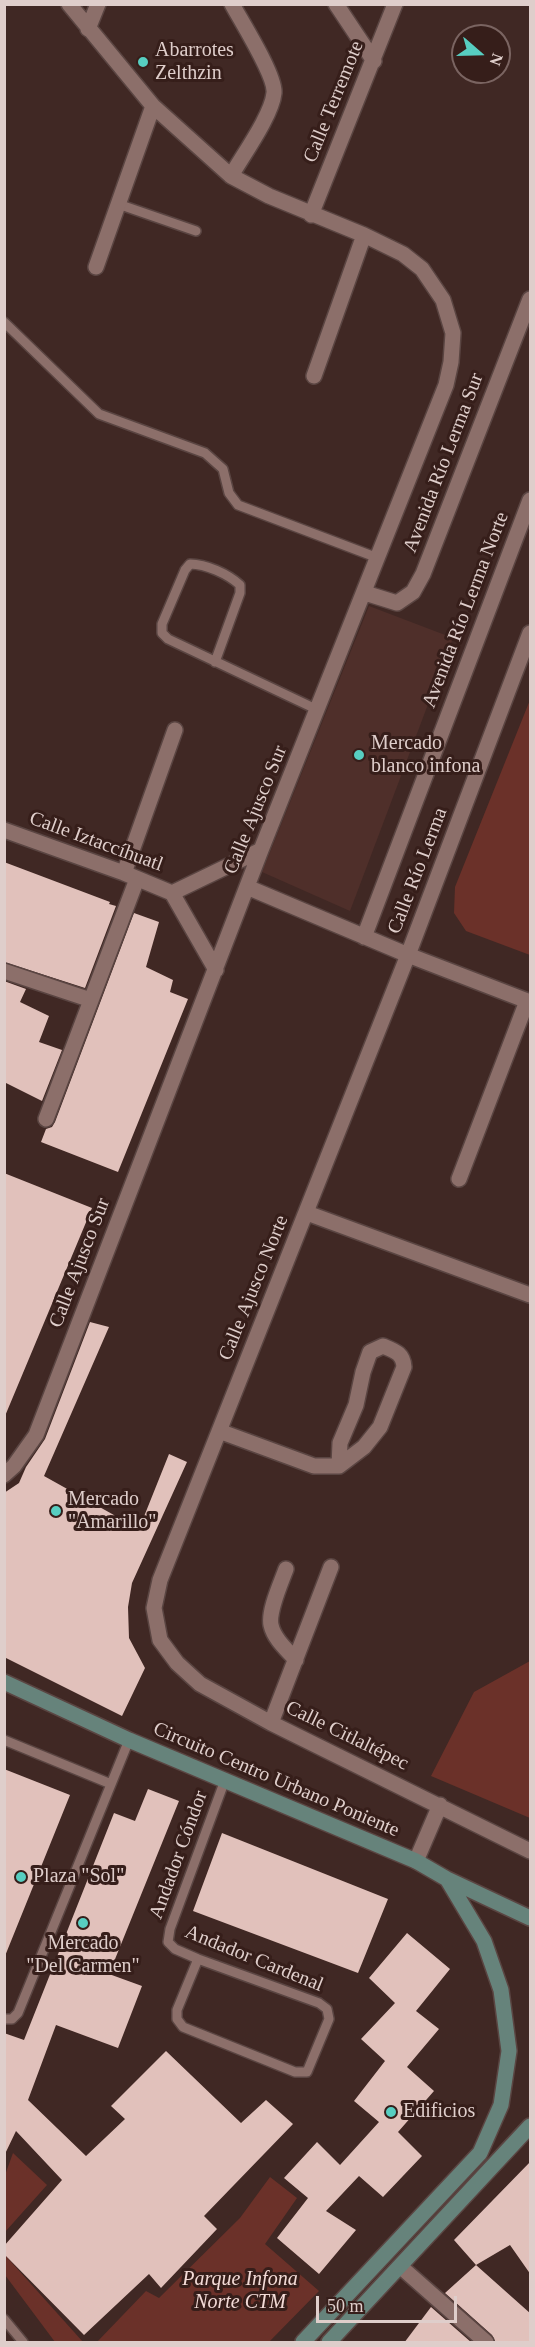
<!DOCTYPE html>
<html>
<head>
<meta charset="utf-8">
<style>
  body { margin:0 }
  #map { position:relative; width:535px; height:2347px; overflow:hidden; background:#402824; font-family:Georgia,serif }
  canvas { display:block }
  .frame { position:absolute; inset:0; border:6px solid #dfcecb; pointer-events:none }
  .north { position:absolute; left:451px; top:24px; width:60px; height:60px; box-sizing:border-box; background:#361e1a; border:2px solid #7a6461; border-radius:50%; rotate:110deg; font-size:16px; font-weight:700; line-height:24px; text-align:center; color:#dfcecb }
  .north::after { content:''; display:block; margin:auto; width:21px; height:27px; background:#57cec1; clip-path:polygon(50% 0,100% 100%,50% 72%,0 100%) }
  .scale { position:absolute; left:316px; top:2296px; width:141px; height:27px; box-sizing:border-box; border:3px solid #dfcecb; border-top:0; padding-left:8px; font-size:18px; line-height:21px; white-space:nowrap; color:#dfcecb; -webkit-text-stroke:4px #361e1a; paint-order:stroke }
</style>
</head>
<body>
<div id="map">
<canvas width="535" height="2347"></canvas>
<div class="frame"></div>
<div class="north">N</div>
<div class="scale">50 m</div>
</div>
<script>
const ctx = document.querySelector('canvas').getContext('2d');
ctx.lineJoin = 'round';
function fill(path, color) { ctx.fillStyle = color; ctx.fill(path, 'evenodd'); }
function trace(path, color, width, dash) { ctx.strokeStyle = color; ctx.lineWidth = width; ctx.lineCap = dash ? 'butt' : 'round'; ctx.setLineDash(dash || []); ctx.stroke(path); }
function drawText(font, color, halo, rows, align = 'center') {
  ctx.font = font + ' Georgia,serif'; ctx.lineWidth = 6; ctx.setLineDash([]); ctx.textBaseline = 'middle'; ctx.strokeStyle = halo; ctx.fillStyle = color; for (const [text, x, y, turn = 0] of rows) {
    ctx.save(); ctx.translate(x, y); ctx.rotate((+turn || 0) * Math.PI / 180); ctx.textAlign = isNaN(turn) ? turn : align; if (halo) ctx.strokeText(text, 0, 0); ctx.fillText(text, 0, 0); ctx.restore();
  }
}
fill(new Path2D(`
  M369 606 453 638 350 911 262 872Z`), '#4f2f2a');
fill(new Path2D(`
  M530 700V955L466 931 454 913 455 887Z
  M530 1661V1818L431 1776 474 1692Z
  M13 2153 47 2185 5 2232V2175Z
  M270 2177 297 2198 265 2244 319 2291 269 2342H97L146 2291 159 2298 240 2218Z
  M4 2254 83 2342H55L5 2275Z`), '#6b3129');
fill(new Path2D(`
  M4 862 110 902 109 904 116 906 85 988 4 962Z
  M134 913 159 922 146 967 173 980 170 992 188 999 118 1172 41 1142 46 1129 52 1127 55 1122Z
  M4 981 26 989 20 1002 49 1016 39 1042 62 1050 42 1101 4 1082Z
  M4 1173 92 1208 5 1416H4Z
  M90 1322 109 1327 44 1476 139 1529 169 1454 187 1462 132 1583 128 1607 129 1638 145 1668 122 1716 4 1657V1493L19 1483 26 1467 45 1439Z
  M4 1769 70 1795 5 1956H4Z
  M148 1789 179 1801 109 1974 142 1986 118 2048 56 2025 28 2100 86 2156 125 2119 111 2106 166 2051 241 2123 266 2100 293 2124 204 2216 217 2229 161 2288 149 2274 84 2335 4 2254V2246L62 2180 16 2131 4 2156V2033L24 2040 114 1813 135 1821Z
  M222 1833 388 1899 358 1973 193 1911Z
  M407 1933 450 1969 416 2011 439 2029 407 2067 434 2091 398 2132 422 2156 383 2197 359 2176 326 2211 356 2230 319 2274 277 2238 308 2198 284 2178 317 2142 340 2165 379 2122 354 2101 385 2061 361 2039 395 2003 369 1978Z
  M531 2161V2275L510 2245 476 2265 454 2240Z
  M476 2265 531 2314V2343H496L492 2335 445 2293Z
  M431 2307 472 2343H404Z`), '#e1c1bb');
const lane = new Path2D(`
  M118 204 196 231
  M4 322 99 414 205 453 223 469 229 493 238 505 378 558
  M215 662 240 593V585C228 574 206 564 190 564L185 570 162 624V633L168 639 318 710
  M4 1740 111 1784
  M198 1959 177 2010V2019L183 2027 295 2072H307L329 2019 327 2009 319 2003 198 1959 175 1949 168 1942 170 1929 225 1780
  M4 2019H12L18 2013 129 1740
  M4 2319 23 2342`);
const street = new Path2D(`
  M336 4 374 61
  M88 29 98 4
  M231 176C243 155 272 115 274 93 276 76 241 21 232 4
  M311 215 395 4
  M96 267 153 106
  M314 376 364 235
  M365 593 397 603 413 592 423 574 530 299
  M530 633 408 955 160 1580 154 1608 160 1640 177 1663 200 1684 271 1723 530 1851
  M4 830 124 873 172 893 216 970
  M124 873 175 730
  M247 887 408 955 530 1002
  M172 893 261 850
  M364 937 530 500
  M4 971 91 1000
  M46 1119 137 879
  M459 1179 527 1001
  M307 1213 530 1295
  M219 1431 314 1466H339L364 1447 380 1427 404 1367C403 1353 395 1351 383 1346L370 1352 363 1372 356 1405 340 1443 339 1466
  M4 1475 14 1466 36 1435 261 850 446 385 451 362 453 333 443 300 422 269 403 254 364 235 269 196 231 176 153 106 69 4
  M286 1569C281 1583 268 1611 271 1625 274 1639 287 1650 296 1660
  M271 1723 331 1567
  M416 1861 440 1805
  M401 2267 486 2342`);
const secondary = new Path2D(`
  M4 1682 129 1740 416 1861 447 1879 530 1918
  M303 2342 480 2153 501 2105 509 2051 501 1990 484 1941 447 1879
  M329 2342 530 2126`);
trace(lane, '#5a4542', 12);
trace(street, '#5a4542', 18);
trace(secondary, '#5a4542', 18);
trace(lane, '#8c6f6a', 9);
trace(street, '#8c6f6a', 15);
trace(secondary, '#66837b', 15);
for (const [x, y, r, color] of [
  [143,62,6,"#57cec1"],
  [359,755,6,"#57cec1"],
  [56,1511,6,"#57cec1"],
  [21,1877,6,"#57cec1"],
  [83,1923,6,"#57cec1"],
  [391,2112,6,"#57cec1"]
]) { const dot = new Path2D(); dot.arc(x, y, r, 0, 2 * Math.PI); ctx.fillStyle = color; ctx.fill(dot); trace(dot, '#361e1a', 2); }
drawText('20px', '#dfcecb', '#361e1a', [
  ["Abarrotes",155,51],
  ["Zelthzin",155,74],
  ["Mercado",371,744],
  ["blanco infona",371,767],
  ["Mercado",68,1500],
  ["\"Amarillo\"",68,1523],
  ["Plaza \"Sol\"",33,1877],
  ["Mercado",83,1944,"center"],
  ["\"Del Carmen\"",83,1967,"center"],
  ["Edificios",403,2112]
], 'left');
drawText('20px', '#dfcecb', '#361e1a', [
  ["Calle Terremote",334,102,-68],
  ["Avenida Río Lerma Sur",444,463,-69],
  ["Avenida Río Lerma Norte",466,610,-69],
  ["Calle Ajusco Sur",256,810,-68],
  ["Calle Iztaccíhuatl",96,842,20],
  ["Calle Río Lerma",418,871,-69],
  ["Calle Ajusco Sur",80,1263,-69],
  ["Calle Ajusco Norte",254,1288,-68],
  ["Calle Citlaltépec",347,1736,26],
  ["Circuito Centro Urbano Poniente",276,1780,23],
  ["Andador Cóndor",179,1855,-70],
  ["Andador Cardenal",254,1959,22]
]);
drawText('italic 20px', '#f3dbd7', '#361e1a', [
  ["Parque Infona",240,2280],
  ["Norte CTM",240,2303]
]);
</script>
</body>
</html>
